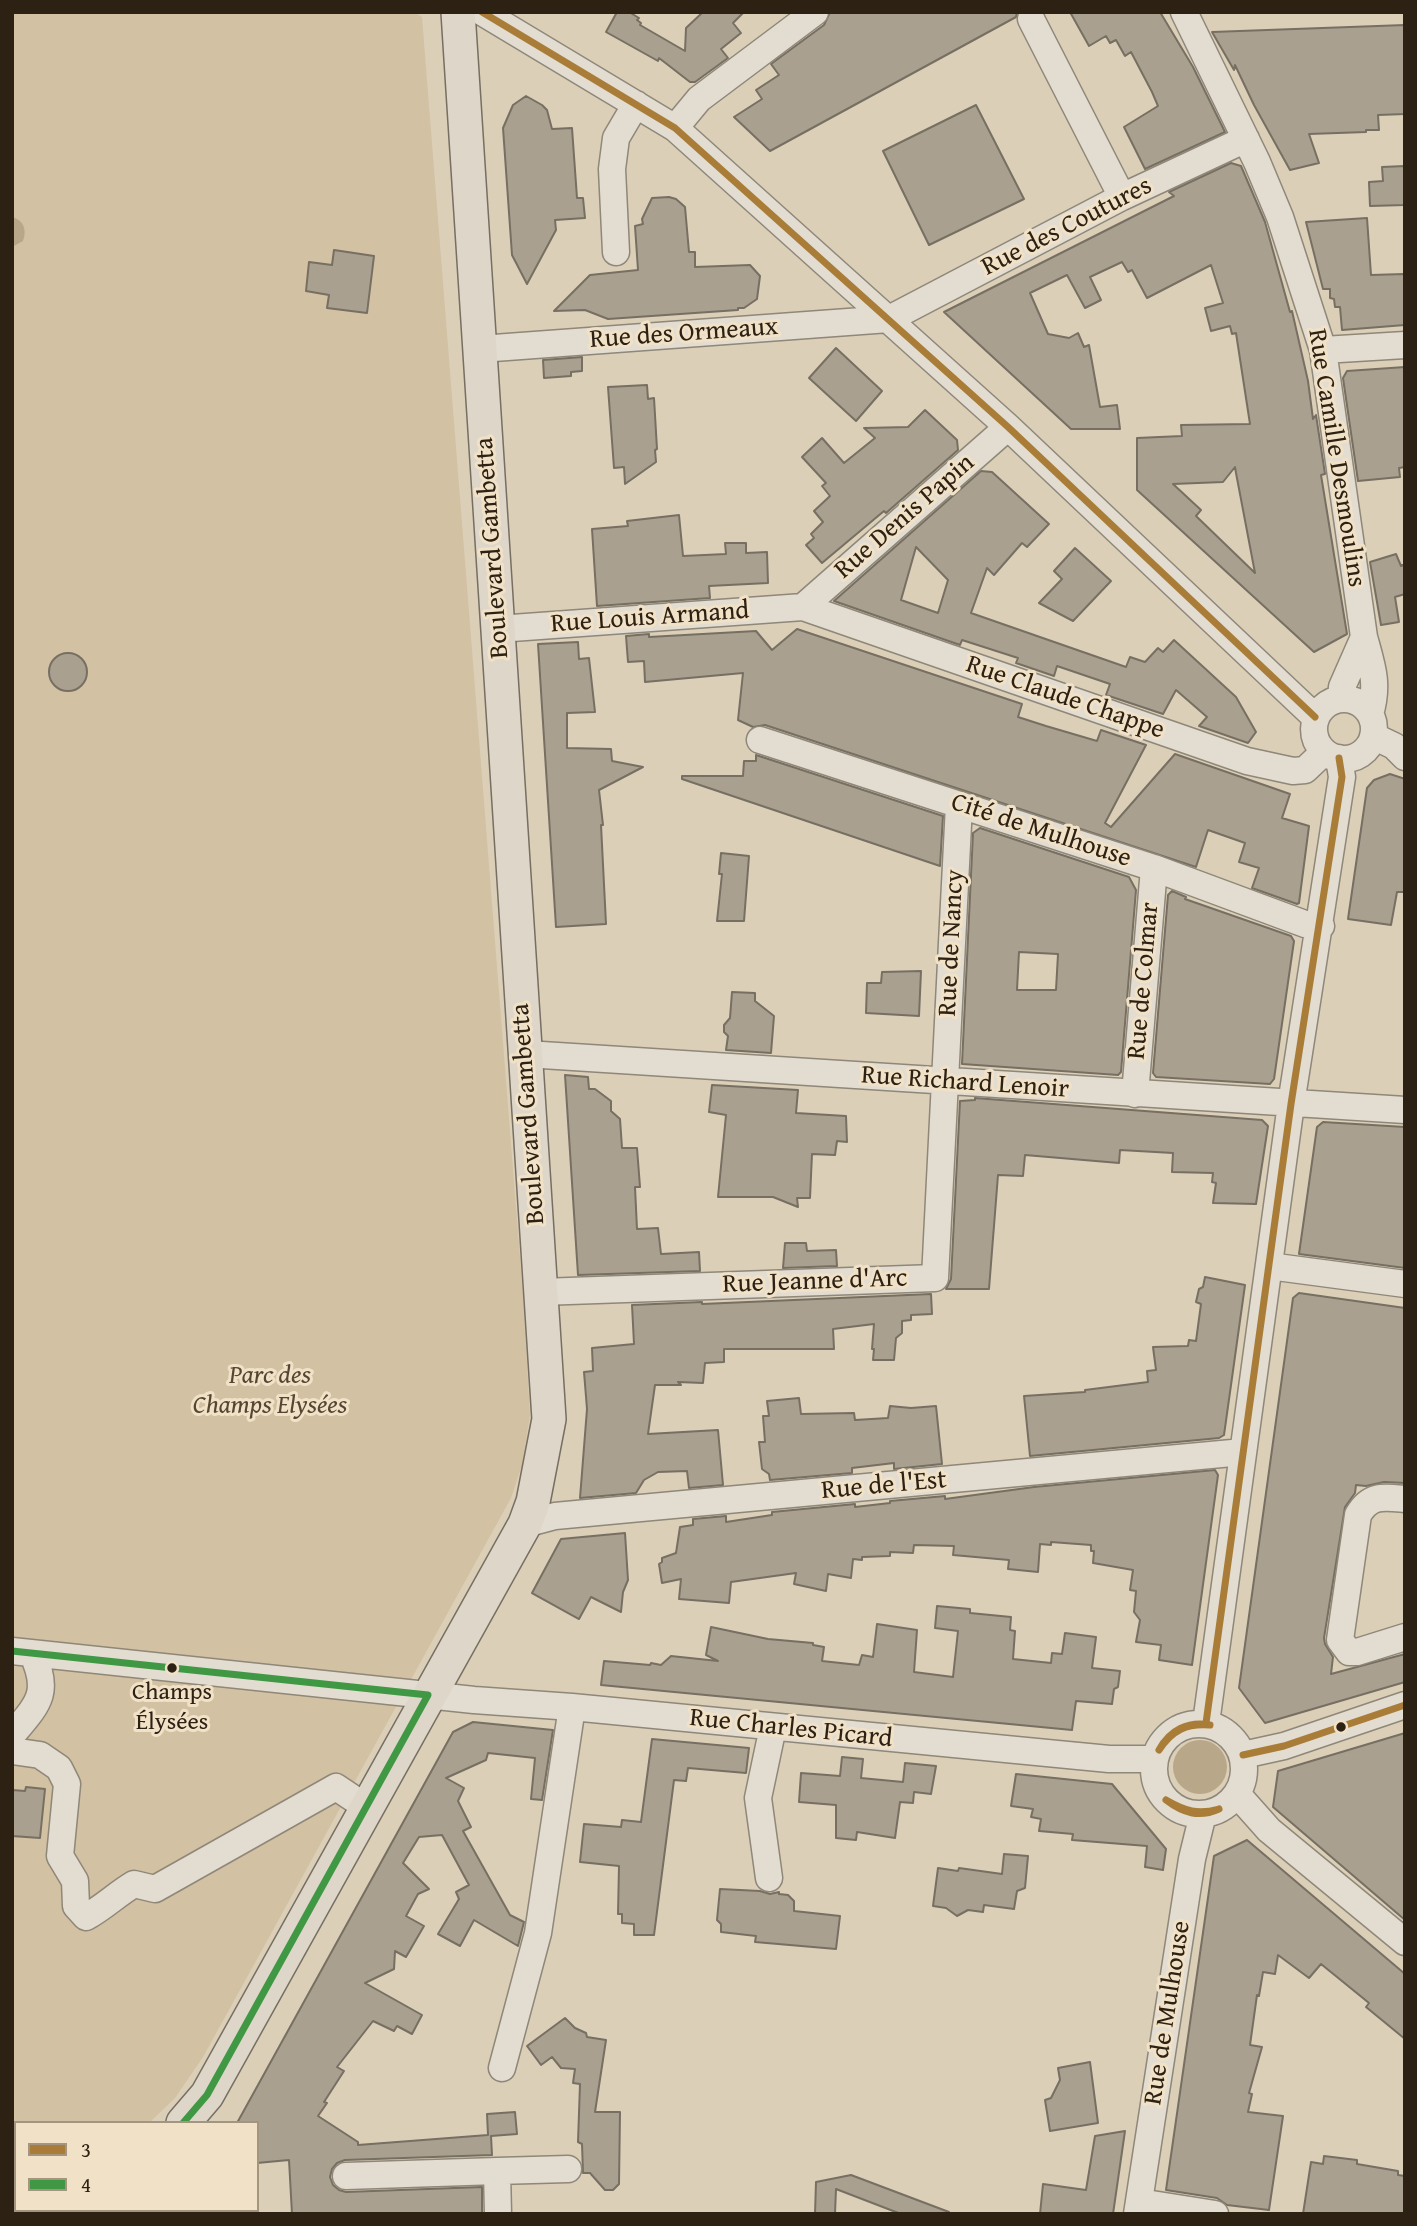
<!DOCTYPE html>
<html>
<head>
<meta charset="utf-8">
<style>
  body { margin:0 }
  #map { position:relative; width:1417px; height:2226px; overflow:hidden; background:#dbcfb8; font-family:"Gentium Book Plus",serif }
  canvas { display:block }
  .frame { position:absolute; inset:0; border:14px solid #2d2114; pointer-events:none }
  .legend { position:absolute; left:14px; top:2121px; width:245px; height:91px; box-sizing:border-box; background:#f1e2c7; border:2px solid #a3957f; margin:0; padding:9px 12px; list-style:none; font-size:21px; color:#2d2114 }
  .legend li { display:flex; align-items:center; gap:14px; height:35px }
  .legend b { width:35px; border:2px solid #a3957f }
</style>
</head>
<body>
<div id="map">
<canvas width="1417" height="2226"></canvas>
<div class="frame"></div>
<ul class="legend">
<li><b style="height:9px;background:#a97d38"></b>3</li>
<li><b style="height:9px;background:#419844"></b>4</li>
</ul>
</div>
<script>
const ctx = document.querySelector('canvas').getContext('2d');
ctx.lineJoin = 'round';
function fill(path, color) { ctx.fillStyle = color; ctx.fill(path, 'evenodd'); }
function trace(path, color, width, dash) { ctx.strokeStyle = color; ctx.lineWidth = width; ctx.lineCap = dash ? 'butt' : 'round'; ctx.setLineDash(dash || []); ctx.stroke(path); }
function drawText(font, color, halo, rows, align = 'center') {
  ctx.font = font + ' "Gentium Book Plus",serif'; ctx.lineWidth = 6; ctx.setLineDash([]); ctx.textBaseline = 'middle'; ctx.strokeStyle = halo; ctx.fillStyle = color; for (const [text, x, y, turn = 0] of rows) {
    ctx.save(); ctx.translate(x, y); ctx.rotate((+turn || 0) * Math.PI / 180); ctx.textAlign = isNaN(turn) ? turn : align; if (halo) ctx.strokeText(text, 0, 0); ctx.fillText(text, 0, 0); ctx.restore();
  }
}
fill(new Path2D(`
  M12 12H414L422 17 523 1296 530 1415 522 1465 511 1498 203 2057 175 2098 149 2123H16V2210H58L55 2214H12Z`), '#d2c1a2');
fill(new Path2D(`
  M12 217C24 220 27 230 23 241L12 247Z
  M1173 1767a27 27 0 1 1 54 0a27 27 0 1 1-54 0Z`), '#b9a78a');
const building = new Path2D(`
  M617 12H629L639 18 637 20 641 23 640 25 685 51 686 28 703 12H744L733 23 741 33 721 49 728 58 695 82H690L659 58 658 61 606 32Z
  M830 12H1017L1016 17 770 151 734 117 762 99 756 90 779 75 771 64 824 25Z
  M1070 12H1160L1193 67 1225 132 1145 169 1124 127 1158 106 1152 92 1131 52 1125 56 1116 40 1110 43 1106 36 1089 46Z
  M1405 25V114L1378 115 1379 130H1366V132L1309 134 1319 163 1290 170 1254 105 1235 65 1234 70 1212 32Z
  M526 96 542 105 547 110 552 129 572 128 577 198H583L585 218 555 220 556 230 527 284 512 255 503 128 513 105Z
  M976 105 1024 199 929 245 883 151Z
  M1231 163 1241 166 1265 222 1290 312 1292 311 1308 381 1313 419 1316 415 1325 474 1321 475 1347 634 1314 652 1137 490V438L1182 436 1181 425 1250 424 1236 333 1232 334 1230 326 1211 331 1205 308 1223 303 1211 265 1147 298 1132 270 1128 272 1122 262 1090 277 1101 300 1085 308 1067 275 1030 293 1048 334 1069 338 1078 333 1084 347 1089 345 1100 407 1117 405 1120 429H1071L944 312 1174 196 1169 192ZM1235 467 1236 473 1255 573 1196 516 1201 510 1173 484 1223 482Z
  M1405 166V205L1370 206 1369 182 1383 181 1382 167Z
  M669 197 676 199 685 207 689 252H695V267L750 265 760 276 757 299 744 308H738V310L608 319 585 310 554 311 590 275 638 270 635 226 643 224 642 219 652 198Z
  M1367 218 1371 275 1404 274 1405 325 1342 330 1340 307H1335L1334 299 1330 298V289H1323L1306 222Z
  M334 250 374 256 367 313 327 308 329 295 306 291 309 262 332 265Z
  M836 348 882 391 856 421 809 378Z
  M582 357V371L571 372V376L544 378 543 360Z
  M1405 367V467L1399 468 1400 477 1358 481 1343 378 1347 371Z
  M647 385 648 399 654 398 657 449 655 450 656 462 625 484 624 467 614 468 608 387Z
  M925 410 957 440 958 450 886 513 884 511 822 563 806 545 814 538 811 534 823 522 814 511 830 496 822 486 826 483 802 457 822 438 844 463 875 438 864 428 908 427Z
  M981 471 992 472 1049 524 1027 547 1022 543 994 575 987 568 971 613 1126 667 1130 657 1145 662 1158 648 1163 652 1174 640 1236 697 1256 732 1248 743 1199 726 1207 717 1176 690 1163 714 1106 695 1110 684 1057 666 1054 676 1016 663 1018 658 962 640 960 645 834 601ZM916 547 948 580 938 613 901 600Z
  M679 515 683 556 726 554 725 543H746V553L767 552 768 583 709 586 710 598 597 606 592 529 628 526 627 521Z
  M1075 548 1111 581 1073 621 1039 603 1062 579 1054 571Z
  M1396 554 1401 566 1405 564V594L1395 597 1399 622 1381 625 1370 562Z
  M797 629 1022 704 1018 717 1046 726 1097 741 1101 730 1146 745 1105 823 1111 827 1175 754 1290 794 1282 818 1309 826 1299 903 1297 904 1252 888 1259 868 1239 862 1245 843 1208 830 1196 867 765 725 753 727 738 720 743 673 645 682 644 661 628 662 626 636 649 634V637L756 631 772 650Z
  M578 642 579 659 589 658 595 712 567 713V748L611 749 612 761 643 767 599 790 603 825H601L606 924 556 927 538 644Z
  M49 672a19 19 0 1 1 38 0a19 19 0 1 1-38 0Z
  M756 755 943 816 940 866 682 779V776H743L744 761H756Z
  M1390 774 1405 779V892H1397L1391 925 1348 919 1367 788 1374 780Z
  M980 828 1129 877 1136 890 1121 1072 1118 1075 962 1064 973 833ZM1019 952 1058 954 1056 990H1017Z
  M721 853 749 856 744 921H717L722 874H719Z
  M1172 891 1186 897 1185 899 1291 936 1294 941 1274 1079 1270 1084 1156 1077 1153 1073 1168 895Z
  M921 971 919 1016 866 1013 867 983H881L882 972Z
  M732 992 755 993V1001L774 1016 771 1053 726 1050 728 1036 724 1032V1025L730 1018Z
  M565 1075 588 1077 589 1089H595L611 1101V1111L620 1119 622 1148H637L640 1187H635L637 1229 658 1228 661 1254 699 1252 700 1271 578 1275Z
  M712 1085 798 1090 796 1113 846 1116 847 1142 837 1141 835 1155 812 1154 810 1198H797L798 1207 773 1197H718L726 1115 709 1112Z
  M975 1098 1262 1120 1268 1126 1256 1204 1213 1203 1216 1183 1212 1182 1213 1173 1172 1172 1173 1153 1120 1150 1119 1163 1025 1155 1023 1176 998 1175 989 1289H946L951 1279 960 1101 975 1100Z
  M1323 1122 1405 1127V1268L1299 1254 1317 1127Z
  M785 1243H806L807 1251 836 1250 837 1266 783 1268Z
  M1205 1277 1245 1285 1224 1435 1219 1438 1030 1456 1024 1396 1085 1392V1390L1148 1382 1147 1371 1156 1370 1153 1347 1188 1346 1189 1340 1196 1341 1201 1304 1196 1302 1199 1289 1203 1287Z
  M1299 1293 1405 1308V1483L1384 1482 1366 1486 1356 1485 1355 1493 1345 1507 1324 1638 1325 1644 1333 1657 1331 1674 1405 1654V1682L1265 1723 1239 1688 1293 1298Z
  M931 1294 932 1314 911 1315V1320L902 1321V1333L896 1338 894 1360H873L874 1349H872L874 1324 833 1329 834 1349H724V1362L705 1363 703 1383 678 1382 681 1385H655L648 1434 718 1430 723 1485 689 1488 687 1471 658 1472 644 1480 636 1493 580 1498 587 1409 584 1372 593 1371 592 1348 634 1344 632 1305 702 1302V1304Z
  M799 1398 801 1414 854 1413 855 1420 888 1418 890 1406 911 1408 936 1406 942 1464 894 1469V1463L852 1468V1473L770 1480 769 1474 762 1469 759 1442H765L763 1416H769L767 1401Z
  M1215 1470 1218 1475 1192 1665 1159 1660 1161 1645 1136 1642 1140 1620 1134 1612 1136 1591 1130 1590 1133 1570 1093 1563 1094 1551H1091V1545L1051 1542V1545L1040 1544 1038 1572 1008 1569 1009 1560 953 1555 954 1546 914 1545 913 1553 890 1552V1556L862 1557V1560L853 1559 851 1578 828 1574 826 1591 794 1584 796 1573 731 1582 729 1603 679 1599 681 1579 662 1583 659 1564 662 1562V1558L676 1553 680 1527 693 1525V1519L726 1516V1522L772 1515V1512L855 1504V1507L890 1503V1501L945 1496V1499L1034 1487Z
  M625 1533 628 1580 623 1592 621 1612 591 1597 579 1619 532 1593 561 1539Z
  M937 1606 970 1609V1613L1011 1617 1010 1630 1015 1631 1013 1659 1051 1663 1052 1653 1062 1654 1065 1633 1096 1637 1092 1668 1120 1671 1118 1687 1114 1689 1112 1704 1076 1701 1072 1730 601 1685 604 1661 650 1665 651 1663 661 1665 671 1656 718 1661 706 1655 711 1627 768 1639 813 1643V1645L824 1647 822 1661 859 1665 862 1655 873 1657 877 1624 917 1630 914 1672 953 1677 958 1631 935 1628Z
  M473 1722 553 1730 542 1800 531 1799 535 1758 488 1753 486 1760 446 1778 464 1788 458 1801 471 1827 463 1831 510 1915 524 1922 518 1946 474 1920 460 1946 438 1934 459 1899 456 1892 469 1885 442 1835 419 1837 403 1863 429 1889 418 1894 406 1916 424 1926 406 1957 395 1951 394 1969 365 1983 422 2015 412 2034 397 2026 394 2031 373 2021 337 2067 344 2071 324 2102 327 2103 318 2116 358 2142V2145L488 2135 487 2114 515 2112 517 2134 491 2136 492 2155 345 2160 337 2163 332 2169 330 2177 333 2185 339 2190 346 2192 482 2187V2214H292L289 2160 257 2163V2123H237L453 1732Z
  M1405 1733V1920L1273 1807 1278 1771Z
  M652 1739 749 1748 746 1773 688 1768 686 1781 674 1780 654 1935H634V1924L622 1923V1914H618L619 1866 580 1862 584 1824 621 1827 622 1820 641 1822Z
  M842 1757 863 1759 861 1778 903 1782 905 1763 936 1766 931 1794 914 1792 913 1803 900 1802 895 1838 857 1832 856 1840 836 1838V1805L799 1802 801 1773 840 1776Z
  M1016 1774 1112 1784 1166 1849 1163 1870 1145 1867 1147 1846 1072 1840 1073 1834 1039 1831 1041 1819 1031 1817 1033 1809 1011 1806Z
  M26 1787 45 1789 40 1838 12 1836V1790L25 1791Z
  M1247 1840 1405 1974V2039L1366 2007 1369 2003 1321 1964 1309 1978 1278 1955 1275 1974 1263 1972 1259 1996 1257 1995 1250 2045 1262 2047 1249 2093 1252 2094 1248 2112 1283 2116 1269 2210 1227 2205 1217 2198 1166 2190 1214 1856Z
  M1004 1854 1028 1856 1025 1888 1017 1891 1014 1909 984 1905 983 1912 968 1910 957 1916 946 1908 933 1906 938 1868 958 1871 959 1868 1002 1874Z
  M720 1889 760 1891 770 1894 779 1892V1894L788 1895 794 1901V1911L840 1916 836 1949 755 1942 756 1936 721 1932V1924L717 1920Z
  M565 2018 575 2028 586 2033 587 2037 606 2040 595 2112H620L619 2184 613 2190H605L590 2173H583L582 2144 578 2142 580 2084 573 2083 575 2069 561 2068 552 2057 541 2065 527 2046Z
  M1090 2062 1098 2123 1050 2131 1045 2100 1051 2098 1060 2080 1058 2068Z
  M1125 2131 1113 2214H1040L1043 2184 1086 2190 1095 2136Z
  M1324 2156 1357 2160V2164L1398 2171V2175L1405 2176V2214H1303L1311 2162 1323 2164Z
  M851 2175 949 2212V2214H901L836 2189 835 2214H815L816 2182Z`);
fill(building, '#a9a090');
trace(building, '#776f62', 2);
const minor = new Path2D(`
  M482 12 675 128 1008 427 1315 717
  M1184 12 1257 162 1280 217 1323 350 1364 637C1372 666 1379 684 1370 714
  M1031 19 1122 197
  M675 128 699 99 815 12
  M616 252 612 169 616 138 636 104
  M480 349 889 319 1122 197 1246 139
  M1323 350 1405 345
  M803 607 1008 427
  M498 629 803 607 1247 761 1293 771 1305 770 1324 752
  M1341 698 1342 687 1364 637
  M1314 729a30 30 0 1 1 60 0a30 30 0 1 1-60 0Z
  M1373 736 1394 746 1405 757
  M760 740 1154 868 1305 924 1321 926
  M526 1054 1405 1110
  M1135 1094 1154 868
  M1269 1266 1405 1284
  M541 1292 935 1278 959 805
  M1405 1499C1384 1497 1370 1494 1358 1515L1340 1640 1349 1652H1357L1405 1637
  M525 1524 555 1516 1243 1452
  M12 1651 474 1700 572 1707 1109 1759H1154
  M1206 1723 1291 1104 1342 777 1339 758
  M1154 1769a45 45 0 1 1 90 0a45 45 0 1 1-90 0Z
  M12 1735C38 1704 51 1693 32 1653
  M12 1751 40 1755 59 1768 67 1784 60 1856 75 1881 76 1906 86 1917C103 1908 117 1894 134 1884L155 1889 336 1787 366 1807
  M1243 1755 1284 1746 1405 1705
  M1237 1794 1269 1830 1405 1942
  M769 1878 758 1798 773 1727
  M502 2068 538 1933 572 1707
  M497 2171 568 2169
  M346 2176 497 2171 498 2214
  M1139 2202 1215 2214
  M1137 2214 1192 1859 1203 1814`);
const major = new Path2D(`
  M183 2123 207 2095 525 1524 533 1502 549 1419 458 12
  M89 2214 93 2210`);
trace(minor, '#8f8778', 29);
trace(major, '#776f62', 36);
trace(minor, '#e2dcd1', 26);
trace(major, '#ddd6c9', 33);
trace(new Path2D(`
  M482 12 675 128 1008 427 1315 717
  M1206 1723 1291 1104 1342 777 1339 758
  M1159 1750C1170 1730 1188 1721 1210 1725
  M1159 1750C1172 1730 1187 1723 1210 1725
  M1243 1755 1284 1746 1405 1705
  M1166 1800C1185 1811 1198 1815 1219 1809
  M1166 1800C1183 1813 1199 1818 1219 1809`), '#a97d38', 7);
trace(new Path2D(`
  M12 1651 428 1695 207 2095 183 2123`), '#419844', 7);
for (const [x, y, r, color] of [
  [172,1668,6,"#2d2114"],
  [1341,1727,6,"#2d2114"]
]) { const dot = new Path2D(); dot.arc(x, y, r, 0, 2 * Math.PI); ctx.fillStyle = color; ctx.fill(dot); trace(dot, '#f1e2c7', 2.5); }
drawText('24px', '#2d2114', '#f1e2c7', [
  ["Champs",172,1693],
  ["Élysées",172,1723]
]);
drawText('26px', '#2d2114', '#f1e2c7', [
  ["Rue des Coutures",1067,227,-27],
  ["Rue des Ormeaux",684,334,-4],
  ["Rue Camille Desmoulins",1336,458,81],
  ["Rue Denis Papin",905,517,-41],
  ["Boulevard Gambetta",493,548,-94],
  ["Rue Louis Armand",650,618,-4],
  ["Rue Claude Chappe",1065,698,19],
  ["Cité de Mulhouse",1041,831,18],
  ["Rue de Nancy",952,943,-87],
  ["Rue de Colmar",1144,981,-85],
  ["Rue Richard Lenoir",965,1083,4],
  ["Boulevard Gambetta",529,1114,-94],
  ["Rue Jeanne d'Arc",815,1282,-2],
  ["Rue de l'Est",884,1486,-5],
  ["Rue Charles Picard",791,1729,6],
  ["Rue de Mulhouse",1168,2013,-81]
]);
drawText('italic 26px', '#544633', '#f1e2c7', [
  ["Parc des",270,1376],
  ["Champs Elysées",270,1406]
]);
</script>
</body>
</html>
